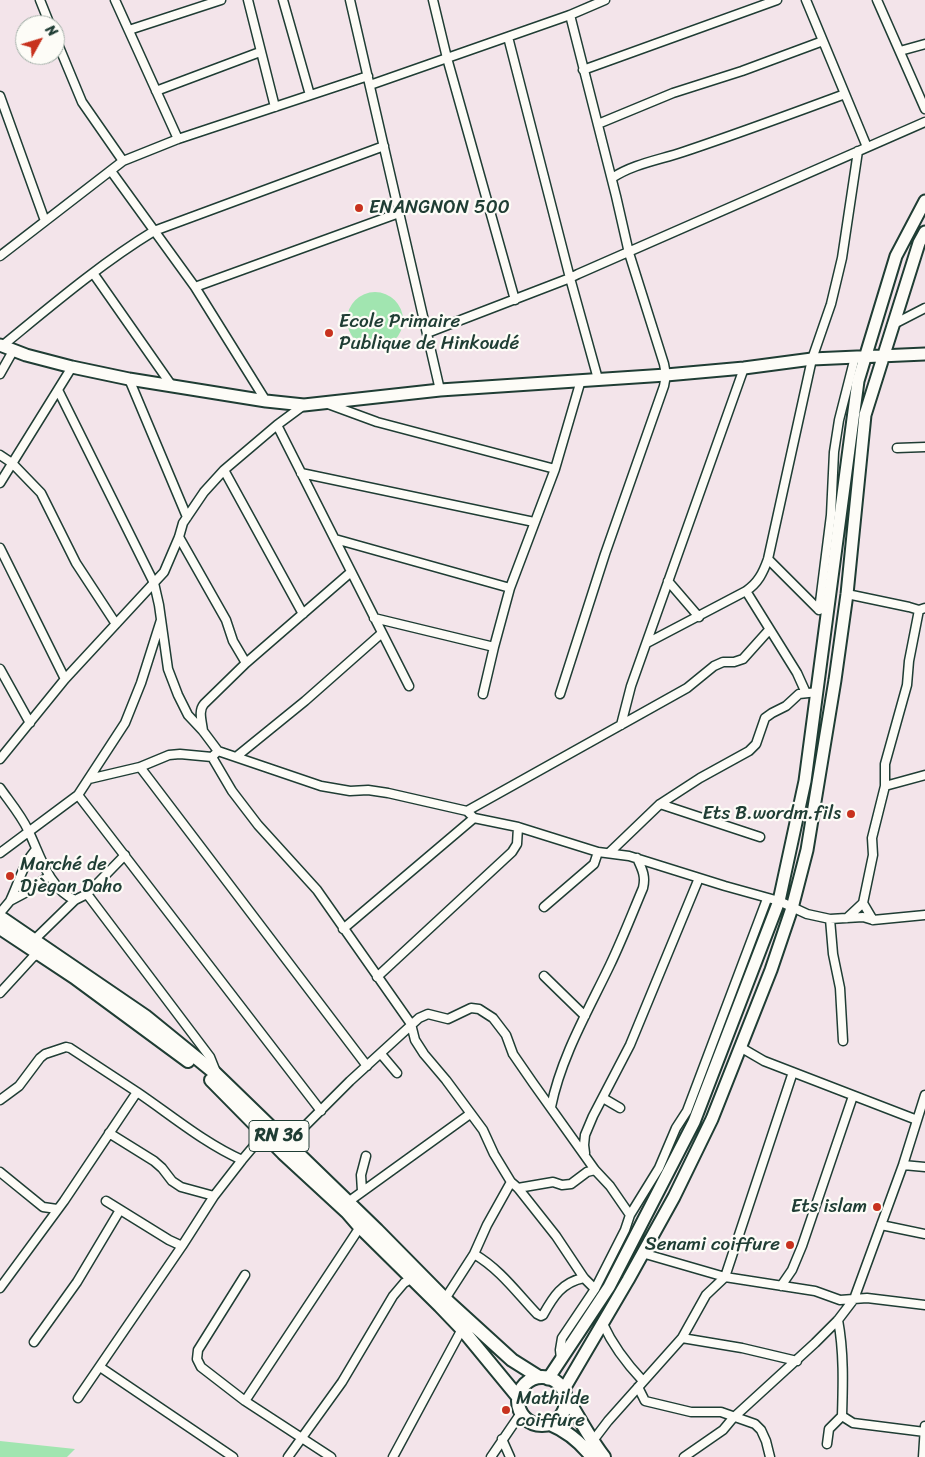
<!DOCTYPE html>
<html>
<head>
<meta charset="utf-8">
<style>
  body { margin:0 }
  #map { position:relative; width:925px; height:1457px; overflow:hidden; background:#f3e4ea; font-family:Sriracha,sans-serif }
  canvas { display:block }
  .north { position:absolute; left:15px; top:15px; width:50px; height:50px; box-sizing:border-box; background:#fdfcf7; border:1px solid #a4b0a9; border-radius:50%; rotate:51deg; font-size:14px; font-weight:700; line-height:20px; text-align:center; color:#1f3d34 }
  .north::after { content:''; display:block; margin:auto; width:18px; height:22px; background:#c8321e; clip-path:polygon(50% 0,100% 100%,50% 72%,0 100%) }
</style>
</head>
<body>
<div id="map">
<canvas width="925" height="1457"></canvas>
<div class="north">N</div>
</div>
<script>
const ctx = document.querySelector('canvas').getContext('2d');
ctx.lineJoin = 'round';
function fill(path, color) { ctx.fillStyle = color; ctx.fill(path, 'evenodd'); }
function trace(path, color, width, dash) { ctx.strokeStyle = color; ctx.lineWidth = width; ctx.lineCap = dash ? 'butt' : 'round'; ctx.setLineDash(dash || []); ctx.stroke(path); }
function drawText(font, color, halo, rows, align = 'center') {
  ctx.font = font + ' Sriracha,sans-serif'; ctx.lineWidth = 4.5; ctx.setLineDash([]); ctx.textBaseline = 'middle'; ctx.strokeStyle = halo; ctx.fillStyle = color; for (const [text, x, y, turn = 0] of rows) {
    ctx.save(); ctx.translate(x, y); ctx.rotate((+turn || 0) * Math.PI / 180); ctx.textAlign = isNaN(turn) ? turn : align; if (halo) ctx.strokeText(text, 0, 0); ctx.fillText(text, 0, 0); ctx.restore();
  }
}
fill(new Path2D(`
  M347 320a28 28 0 1 1 56 0a28 28 0 1 1-56 0Z
  M0 1441 75 1449 67 1457H0Z`), '#a1e5b0');
const street = new Path2D(`
  M40 0 50 25
  M115 0 178 139
  M248 0 275 107
  M283 0 310 95
  M350 0 440 390
  M433 0 447 58 515 300
  M806 0 867 147
  M877 0 925 109
  M129 30 221 0
  M55 37 82 102 123 161
  M508 37 570 278 598 379
  M900 51 925 44
  M583 70 777 0
  M370 85 570 15 605 0
  M156 91 260 52
  M0 96 45 221
  M598 124 673 93 742 71 823 41
  M111 171 195 287 266 401
  M612 178C633 164 659 160 683 152 737 134 791 114 845 94
  M0 256 123 161 178 139 368 76
  M93 273 172 386
  M195 287 399 213
  M892 325 925 308
  M427 333 570 278 578 274 925 122
  M2 346C51 306 100 264 154 231L384 146
  M0 374 13 351
  M129 379 187 517
  M58 390 154 583 159 605 168 669 178 695 188 715 203 731 218 751
  M328 404 377 422 555 469
  M277 425 409 686
  M897 448 925 447
  M0 455 12 463 41 493 76 563 116 624
  M224 470 303 614
  M301 473 534 522
  M0 483 72 367
  M179 537 226 620 233 641 246 663
  M335 539 510 588
  M0 548 65 679
  M768 559 819 610
  M668 581 699 617
  M746 591 797 673 806 693
  M847 594 909 607 919 610 925 608
  M819 610 831 515 834 452 839 420 855 357
  M374 618 494 647
  M161 620 141 683 125 723 78 795 321 1111
  M647 643 746 591C758 583 763 573 768 559L812 359 831 304 842 258 858 151
  M0 669 30 723
  M483 694 494 647 510 588 555 469 581 380
  M560 694 605 554 664 386 666 375 664 364 629 253 616 196 570 15
  M621 725 631 686 744 368
  M203 731C202 721 198 711 204 704L246 663 351 572
  M212 757 232 791 258 825 317 890 411 1024 415 1040 424 1054 446 1080 483 1130 494 1154 511 1182 518 1188 556 1236 584 1278 595 1289
  M236 757 305 701 382 633
  M0 759 65 679 164 572 179 537 183 523 204 492 224 470 277 425 304 405
  M140 767 367 1066
  M89 779 140 767 169 755 180 754 212 757 218 751 321 786 350 791 368 790 388 793 467 811 474 818 518 827 598 852 629 856 725 886 779 901 807 914 830 919 863 917 873 920 925 915
  M885 786 925 775
  M0 788C9 801 21 815 28 830 40 854 48 888 75 900
  M660 804 760 837
  M467 811 687 688 714 666 723 662H734L743 659 769 630
  M0 853 78 795
  M609 853 660 804 700 778 749 751 756 744 765 718 772 713 786 706 799 694 818 692
  M87 894 210 1057 216 1072
  M10 901C19 882 23 864 36 849
  M544 907 594 864 598 852
  M0 913 10 901 25 893 49 876
  M847 918 863 903
  M830 919 833 954 840 988 843 1041
  M873 920 863 903 873 855 872 838 885 786V764L907 685 909 661 919 610
  M343 929 474 818
  M34 940 75 900 87 894 125 855
  M544 976 585 1016
  M377 977 512 852 517 844 518 827
  M0 993 33 957 39 954
  M740 1047 764 1061 917 1120
  M381 1054 397 1073
  M603 1098 620 1108
  M0 1100 19 1086 40 1058 45 1054 66 1047 70 1048 137 1092
  M551 1107C561 1057 588 1011 610 965 622 940 632 914 643 888 646 876 642 869 637 858
  M109 1133 154 1161 162 1168 172 1181 181 1187 214 1196
  M287 1144 350 1081 419 1018 428 1014 448 1019 471 1008 479 1009 493 1018 506 1035 513 1054 533 1083 595 1170 610 1186 630 1215
  M585 1153 584 1145 585 1135 593 1116 630 1045 699 878
  M903 1165 925 1167
  M0 1172 43 1207 57 1209
  M518 1188 553 1182 562 1185 571 1184 587 1172 595 1170
  M362 1191 361 1175 366 1156
  M106 1201 169 1240 182 1246
  M348 1202 470 1114
  M881 1225 925 1234
  M642 1253 725 1277 815 1291 840 1300 867 1298 925 1305
  M474 1254C500 1269 517 1293 537 1314L541 1316 543 1315C553 1297 562 1282 584 1278
  M245 1275 198 1350 197 1359 201 1367 245 1401 331 1457
  M781 1286 792 1270 802 1246 853 1096
  M0 1288 64 1201 137 1092C171 1115 204 1143 242 1160
  M445 1299 474 1254 487 1225 511 1182
  M603 1324C613 1346 627 1364 643 1381
  M682 1338 742 1348 797 1361
  M34 1342 77 1282 120 1210
  M561 1359 560 1350 562 1338 595 1289 625 1230 630 1215 659 1168 676 1128 687 1111 767 899
  M100 1367 233 1457
  M638 1387 645 1401 691 1412H721L755 1424 761 1430 766 1441 770 1457
  M78 1398 182 1246 214 1196 242 1160 264 1134
  M245 1401 360 1227
  M842 1416 853 1423 925 1432
  M502 1439 510 1457
  M592 1442 608 1421 682 1338 706 1295 725 1277 793 1072
  M827 1444 829 1429 842 1416C843 1384 844 1352 838 1320
  M288 1457 342 1382 393 1296 404 1283 412 1278
  M393 1457 462 1329
  M491 1457 521 1413
  M684 1457 723 1430 733 1418 815 1343 838 1320 854 1299 903 1165 925 1095
  M923 1457 925 1426`);
const secondary = new Path2D(`
  M0 345 26 355 72 367 129 379 266 401 304 405 440 390 666 375 744 368 812 359 925 354
  M548 1379 609 1287 694 1122 779 901 805 781 858 381 896 256 925 201
  M564 1389 628 1280 674 1197 712 1119 771 970 792 908 807 850 835 680 847 594 865 415 919 243 925 232`);
const primary = new Path2D(`
  M0 917 145 1016 215 1073 377 1230 445 1299 512 1360 539 1377
  M0 928 74 977 188 1061
  M211 1080 283 1153 347 1212 360 1227 440 1306 462 1329 518 1397
  M518 1401a24 24 0 1 1 48 0a24 24 0 1 1-48 0Z
  M566 1397C579 1417 589 1438 604 1457
  M550 1424C567 1431 581 1443 592 1457`);
trace(street, '#1f3d34', 11);
trace(secondary, '#1f3d34', 15);
trace(primary, '#1f3d34', 16);
trace(street, '#fdfcf7', 8);
trace(secondary, '#fdfcf7', 11);
trace(primary, '#fdfcf7', 12);
for (const [x, y, r, color] of [
  [359,208,5,"#c8321e"],
  [329,333,5,"#c8321e"],
  [851,814,5,"#c8321e"],
  [10,876,5,"#c8321e"],
  [877,1207,5,"#c8321e"],
  [790,1245,5,"#c8321e"],
  [506,1410,5,"#c8321e"]
]) { const dot = new Path2D(); dot.arc(x, y, r, 0, 2 * Math.PI); ctx.fillStyle = color; ctx.fill(dot); trace(dot, '#fdfcf7', 2); }
for (const [x, y, w] of [
  [279,1136,60]
]) { const box = new Path2D(); box.roundRect(x - w / 2, y - 15.5, w, 31, 4); ctx.fillStyle = '#fdfcf7'; ctx.fill(box); trace(box, '#1f3d34', 1); }
drawText('bold 18px', '#1f3d34', null, [
  ["RN 36",279,1136]
]);
drawText('19px', '#1f3d34', '#fdfcf7', [
  ["ENANGNON 500",369,208],
  ["Ecole Primaire",339,322],
  ["Publique de Hinkoudé",339,344],
  ["Ets B.wordm.fils",841,814,"right"],
  ["Marché de",20,865],
  ["Djègan Daho",20,887],
  ["Ets islam",867,1207,"right"],
  ["Senami coiffure",780,1245,"right"],
  ["Mathilde",516,1399],
  ["coiffure",516,1421]
], 'left');
</script>
</body>
</html>
